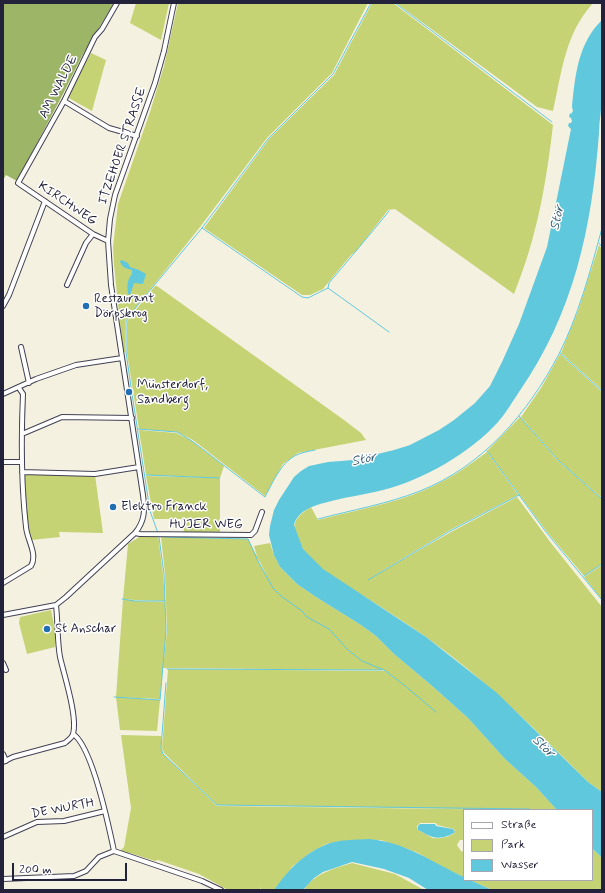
<!DOCTYPE html>
<html>
<head>
<meta charset="utf-8">
<style>
  body { margin:0 }
  #map { position:relative; width:605px; height:893px; overflow:hidden; background:#f5f1e0; font-family:Mynerve,sans-serif }
  canvas { display:block }
  .frame { position:absolute; inset:0; border:4px solid #22223b; pointer-events:none }
  .legend { position:absolute; left:463px; top:809px; width:130px; height:72px; box-sizing:border-box; background:#fff; border:1px solid #a7a7b1; margin:0; padding:5px 7px; list-style:none; font-size:12px; color:#22223b }
  .legend li { display:flex; align-items:center; gap:8px; height:20px }
  .legend b { width:20px; border:1px solid #a7a7b1 }
  .scale { position:absolute; left:12px; top:863px; width:115px; height:18px; box-sizing:border-box; border:2px solid #22223b; border-top:0; padding-left:5px; font-size:12px; line-height:14px; white-space:nowrap; color:#22223b; -webkit-text-stroke:3px #fff; paint-order:stroke }
</style>
</head>
<body>
<div id="map">
<canvas width="605" height="893"></canvas>
<div class="frame"></div>
<ul class="legend">
<li><b style="height:5px;background:#fff"></b>Straße</li>
<li><b style="height:11px;background:#c5d375"></b>Park</li>
<li><b style="height:11px;background:#60c8dc"></b>Wasser</li>
</ul>
<div class="scale">200 m</div>
</div>
<script>
const ctx = document.querySelector('canvas').getContext('2d');
ctx.lineJoin = 'round';
function fill(path, color) { ctx.fillStyle = color; ctx.fill(path, 'evenodd'); }
function trace(path, color, width, dash) { ctx.strokeStyle = color; ctx.lineWidth = width; ctx.lineCap = dash ? 'butt' : 'round'; ctx.setLineDash(dash || []); ctx.stroke(path); }
function drawText(font, color, halo, rows, align = 'center') {
  ctx.font = font + ' Mynerve,sans-serif'; ctx.lineWidth = 3; ctx.setLineDash([]); ctx.textBaseline = 'middle'; ctx.strokeStyle = halo; ctx.fillStyle = color; for (const [text, x, y, turn = 0] of rows) {
    ctx.save(); ctx.translate(x, y); ctx.rotate((+turn || 0) * Math.PI / 180); ctx.textAlign = isNaN(turn) ? turn : align; if (halo) ctx.strokeText(text, 0, 0); ctx.fillText(text, 0, 0); ctx.restore();
  }
}
fill(new Path2D(`
  M136 3H169L161 40 130 23Z
  M178 3H368L332 73 267 138 200 227 125 321V352H123L114 265 113 247 118 204 150 112 164 66Z
  M372 3H393L553 125C546 185 537 237 514 294L395 209 388 210 357 250 350 256 323 289 310 295H302L204 228 269 139 334 75Z
  M396 3H593C565 34 562 71 553 111L537 107Z
  M91 53 106 60 92 111 67 97Z
  M599 245 602 249V388L601 389 561 353 578 311Z
  M155 286H157L344 420 361 433 366 440 298 453 283 464 265 496 193 440 177 432 139 429 127 353V321Z
  M560 354 602 392V498L559 461 521 417 541 388Z
  M520 417 558 461 602 499V564L584 576 547 532 487 451Z
  M139 430 176 433 192 441 224 466 220 478 146 475Z
  M487 452 518 495 450 530 367 580 451 532 517 497 551 543 602 607V792L588 782C536 730 485 679 426 637 406 623 386 610 365 597 346 585 315 568 303 549 290 529 291 519 311 507L318 520C360 509 405 502 443 481 459 473 473 462 487 452Z
  M25 474 95 475 103 533 59 532 60 537 31 540 28 531Z
  M146 476 220 478V534L184 533 183 519H154Z
  M158 535 163 574 165 601 135 600 123 599 128 544 141 536Z
  M161 537 248 539 269 580 259 563 254 546 270 543 274 555 280 567 297 584 316 597 361 625 376 636 394 654 431 685 468 718 505 759 536 787 557 810H464V840H460L457 845 461 851 464 852V877L446 869 416 852 381 840 341 841 326 844 310 853 293 866 274 890H261V887L260 890H228L199 874 158 860 155 861 130 853 128 854 120 851 124 847 131 808 121 735 161 736V748L163 754 217 806 527 810 217 805 164 753 162 748 168 669 384 671 404 685 438 714 404 685 383 670 163 668 167 631 165 574ZM420 823H436L437 825 454 829 455 832C451 837 440 839 433 838 428 836 423 832 418 830L417 826Z
  M602 565V600L584 577Z
  M123 599 135 601 165 602 166 631 160 699 116 697Z
  M51 610 55 630V647L27 654 19 623 20 617Z
  M116 697 160 700 157 731 120 730Z
  M592 848 602 858V890H492L470 880H592Z
  M352 863 395 874 424 890H304C313 874 335 868 352 863Z`), '#c5d375');
fill(new Path2D(`
  M3 3H114L82 56 63 94 17 181 6 175 3 180Z`), '#9cb566');
fill(new Path2D(`
  M602 20C602 45 603 71 602 96 602 108 599 120 599 133 592 227 574 313 519 392 512 402 506 413 498 422 470 453 423 480 383 490 364 495 344 497 324 503 312 506 297 512 294 525L303 549 323 569 426 637 468 670 497 693 588 782 602 792V858L592 848V810H557L536 787 505 759 468 718 431 685 394 654 376 636 361 625 316 597 297 584 280 567 274 555 269 535 270 526 274 510 279 500 294 477 301 471 309 466 328 462 353 460 394 450 410 445 439 430 454 420 475 403 490 386 502 362 519 324 547 247 571 129 568 126 569 123H571L572 121 571 118 569 117 570 113 571 114 573 111 572 107C575 76 578 43 602 20Z
  M122 260 128 263 130 267 139 270 146 274 143 284 134 283 130 295 128 294C127 287 127 279 132 274V270C127 269 121 267 120 261Z
  M420 824H435L436 826 453 829 455 832C450 836 440 839 433 837 428 836 423 832 418 830V826Z
  M369 839C405 842 432 862 464 877V880H470L492 890H428L409 878 384 869 352 862 323 872 314 878 303 890H274C287 871 303 854 325 845 338 839 355 840 369 839Z`), '#60c8dc');
trace(new Path2D(`
  M395 3 552 122
  M202 228 302 297 308 298 328 288 329 283C349 259 369 236 389 211
  M599 243 602 247
  M328 288 389 332
  M560 353 602 391
  M519 416 559 461 602 499
  M138 429 177 432 192 441 265 497C273 482 282 460 299 454 304 452 310 451 315 450
  M487 451 546 532 602 600
  M146 475 219 478
  M318 519C352 510 387 504 420 491 483 466 528 413 559 354 578 317 591 269 602 228
  M158 533 150 511 132 394 126 352V321L137 306 202 228 268 139 333 74 371 3
  M165 537 248 539 259 563 273 588 281 596 302 611 307 617 329 629 348 650 362 661 384 670 404 685 436 712
  M584 576 602 564
  M368 580 450 531 519 495
  M122 599 135 601H165
  M167 669 382 670
  M166 683 161 748 163 754 217 805 529 809
  M114 697 160 700 166 631 164 574 159 537`), '#60c8dc', 1);
const minor = new Path2D(`
  M64 101 109 128 137 136
  M108 241 93 234 18 183 64 101 95 37 102 29 117 3
  M67 285 86 243 93 234
  M3 306 9 295 45 201
  M21 347 29 383
  M3 394 36 379 76 365 122 358
  M22 434 62 417 132 418
  M3 462H22
  M22 472 95 474 139 467
  M135 533 140 534 251 535 255 531 262 512
  M3 583 31 566C38 554 27 540 26 527 21 483 21 439 23 394L19 388
  M3 615 56 605 66 597 135 533C145 521 145 510 143 495L111 285 108 241 110 219 115 195 155 83 164 51 174 3
  M3 663 6 670
  M73 734C92 746 109 827 114 851
  M3 754 6 761
  M3 762 13 757 65 743C68 740 72 738 73 734 78 717 64 675 60 657 57 640 58 622 56 605
  M3 837 37 822 64 821 105 811
  M114 851 202 881 221 890
  M3 879 74 876 86 871 99 857 114 851`);
trace(minor, '#424154', 6);
trace(minor, '#fff', 4);
for (const [x, y, r, color] of [
  [86,306,4,"#1f6fb2"],
  [129,392,4,"#1f6fb2"],
  [113,507,4,"#1f6fb2"],
  [47,629,4,"#1f6fb2"]
]) { const dot = new Path2D(); dot.arc(x, y, r, 0, 2 * Math.PI); ctx.fillStyle = color; ctx.fill(dot); trace(dot, '#fff', 1.5); }
drawText('13px', '#22223b', '#fff', [
  ["AM WALDE",59,87,-63],
  ["ITZEHOER STRASSE",123,146,-71],
  ["KIRCHWEG",67,204,34],
  ["HUJER WEG",206,525],
  ["DE WURTH",63,809,-11]
]);
drawText('13px', '#22223b', '#fff', [
  ["Restaurant",94,299],
  ["Dörpskrog",94,314],
  ["Münsterdorf,",137,385],
  ["Sandberg",137,400],
  ["Elektro Franck",121,507],
  ["St Anschar",55,629]
], 'left');
drawText('italic 14px', '#385c73', '#fff', [
  ["Stör",558,218,-77],
  ["Stör",364,460,-12],
  ["Stör",543,747,44]
]);
</script>
</body>
</html>
